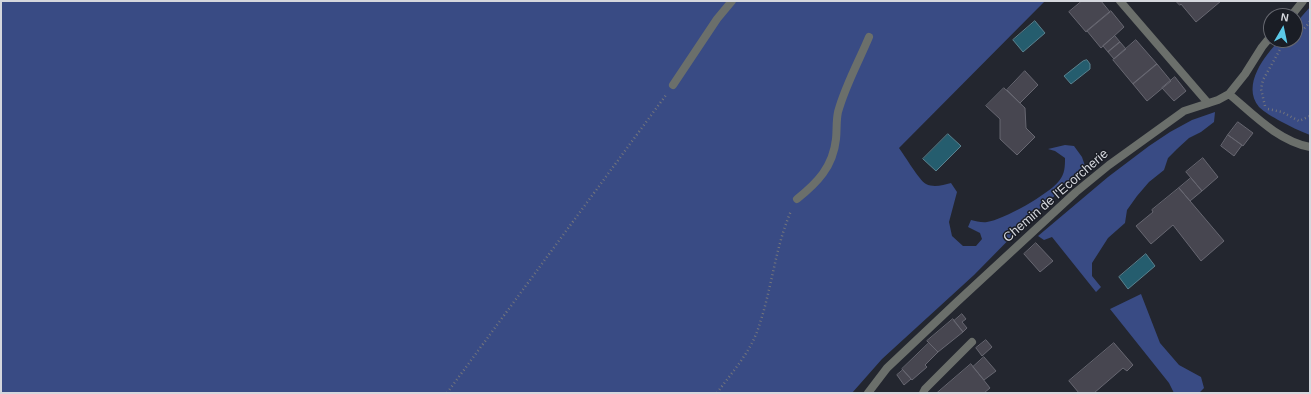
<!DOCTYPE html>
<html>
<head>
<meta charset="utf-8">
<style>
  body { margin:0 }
  #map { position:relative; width:1311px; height:394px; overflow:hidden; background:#23262f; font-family:Arial,sans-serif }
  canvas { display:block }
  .frame { position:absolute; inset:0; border:2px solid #d5d7dd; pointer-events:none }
  .north { position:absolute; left:1263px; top:8px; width:40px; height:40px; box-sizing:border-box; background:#1a1d25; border:1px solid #65676f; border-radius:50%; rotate:9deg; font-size:11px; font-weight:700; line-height:16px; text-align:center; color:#d5d7dd }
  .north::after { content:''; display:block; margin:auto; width:14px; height:18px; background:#5bc8e7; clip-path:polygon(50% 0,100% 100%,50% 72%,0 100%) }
</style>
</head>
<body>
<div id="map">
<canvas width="1311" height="394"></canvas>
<div class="frame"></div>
<div class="north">N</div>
</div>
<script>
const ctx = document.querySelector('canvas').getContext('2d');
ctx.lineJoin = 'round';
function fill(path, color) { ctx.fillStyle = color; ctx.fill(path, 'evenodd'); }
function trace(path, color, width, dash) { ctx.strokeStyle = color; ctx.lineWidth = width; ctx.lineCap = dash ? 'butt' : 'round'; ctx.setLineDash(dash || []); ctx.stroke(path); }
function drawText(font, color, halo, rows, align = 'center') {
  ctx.font = font + ' Arial,sans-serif'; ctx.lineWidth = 3; ctx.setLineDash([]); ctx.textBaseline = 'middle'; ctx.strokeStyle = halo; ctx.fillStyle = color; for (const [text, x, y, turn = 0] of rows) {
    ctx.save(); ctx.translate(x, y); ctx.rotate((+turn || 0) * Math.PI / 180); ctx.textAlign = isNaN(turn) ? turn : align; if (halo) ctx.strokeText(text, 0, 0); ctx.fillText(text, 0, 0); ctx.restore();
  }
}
fill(new Path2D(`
  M1 1H1045L899 148C905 156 919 180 926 184 934 188 943 185 951 183L957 192 949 222 952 236 963 246H976L982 239 980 233 968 227 971 220C976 221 982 223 987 222 1003 220 1049 194 1059 181 1065 174 1065 166 1065 158L1055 151 1048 149 1065 145 1074 146 1082 157 1086 169 1038 210 974 275 882 359 852 393H1Z
  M1310 7V135C1299 131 1290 126 1280 121 1273 117 1264 112 1259 107 1241 85 1265 55 1280 40H1295V24Z
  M1215 112 1214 122 1201 132 1189 138 1177 149 1168 158 1164 170 1149 182 1137 196 1127 210 1125 223 1108 238 1092 263V276L1101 287 1096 292 1052 237 1044 240 1038 236 1108 177 1149 146 1170 132 1192 120Z
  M1141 294 1160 343 1179 365 1201 377 1204 388 1199 393H1174L1169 383 1110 309Z`), '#394b84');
const water = new Path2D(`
  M1035 21 1045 33 1023 52 1013 40Z
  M1087 60 1090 64V69L1071 84 1064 76 1083 61Z
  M948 134 961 146 936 171 923 159Z
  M1146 254 1155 266 1128 289 1119 277Z`);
fill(water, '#255d6e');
trace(water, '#5a828f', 1);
const building = new Path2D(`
  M1082 1H1101L1110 12 1086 32 1069 12Z
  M1176 1H1221L1196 22 1181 4 1180 5Z
  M1111 11 1124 27 1101 48 1087 31Z
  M1115 36 1120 42 1108 52 1103 46Z
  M1136 40 1157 64 1133 84 1113 60Z
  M1120 42 1126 49 1114 59 1108 52Z
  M1157 64 1171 81 1147 101 1133 84Z
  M1025 71 1038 85 1020 103 1007 90Z
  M1175 77 1186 91 1174 101 1162 88Z
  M1004 88 1025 108 1026 128 1035 137 1017 155 1000 139V119L986 106Z
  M1238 122 1253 133 1243 146 1228 135Z
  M1228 135 1242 145 1234 156 1221 146Z
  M1203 158 1218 177 1202 191 1186 172Z
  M1191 178 1202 191 1190 201 1179 188Z
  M1179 188 1224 241 1201 261 1173 225 1151 244 1136 226 1153 212 1152 210Z
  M1036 243 1053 261 1040 272 1024 254Z
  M962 314 966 319 962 322 967 328 963 332 954 321Z
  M953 319 963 332 938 352 927 341Z
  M986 340 992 347 982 356 976 348Z
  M929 343 938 352 925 365 927 367 912 380 902 369Z
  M1114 343 1133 365 1127 371 1123 368 1094 393H1079L1069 381Z
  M984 357 996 371 984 380 973 367Z
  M971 364 990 388 984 393H937Z
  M903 370 911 379 904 385 897 375Z`);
fill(building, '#474650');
trace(building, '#676771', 1);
trace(new Path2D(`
  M1295 36 1306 27 1310 21
  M1265 106 1261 89 1263 80 1283 44 1289 40
  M1268 109 1282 112 1299 121 1310 116
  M447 393 666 95
  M717 393C732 372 751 352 759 326 772 288 775 248 791 211`), '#72747c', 2.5, [1, 3]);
trace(new Path2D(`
  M1120 1 1208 103
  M673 85 717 19 732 1
  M797 199C817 183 833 167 836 139 837 130 836 121 838 112 845 86 859 61 869 37
  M923 393 925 389 972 342`), '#6b6f6b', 8);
trace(new Path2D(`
  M1291 16 1303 1
  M1229 94C1253 114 1278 141 1310 147
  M868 393 887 368 958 301 1076 192 1109 165 1184 111 1218 100 1229 94 1245 74 1262 47 1271 36`), '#6b6f6b', 8);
drawText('13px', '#d5d7dd', '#1a1d25', [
  ["Chemin de l'Ecorcherie",1056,196,-41]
]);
</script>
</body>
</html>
